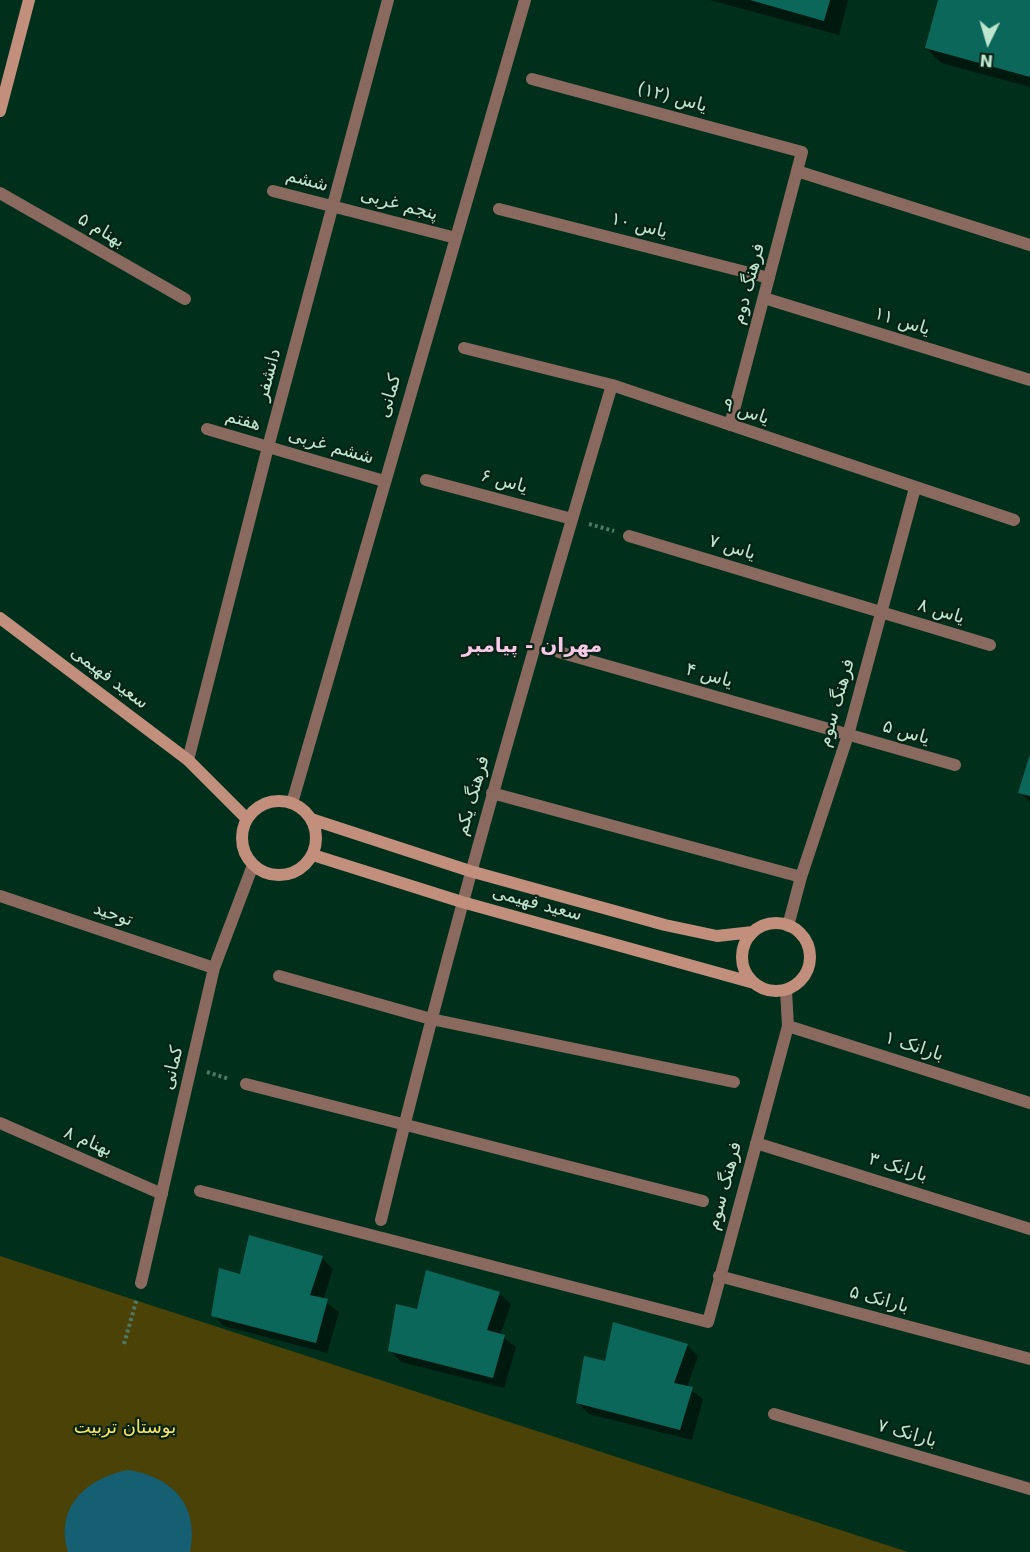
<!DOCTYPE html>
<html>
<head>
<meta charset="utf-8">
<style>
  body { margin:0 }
  #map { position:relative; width:1030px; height:1552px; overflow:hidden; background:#002f1c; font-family:"DejaVu Sans",sans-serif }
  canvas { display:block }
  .north { position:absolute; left:958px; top:12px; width:60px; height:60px; -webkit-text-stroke:4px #082316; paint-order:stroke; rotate:185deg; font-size:16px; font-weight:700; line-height:24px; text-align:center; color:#bee5ce }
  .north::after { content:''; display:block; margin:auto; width:21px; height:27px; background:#bee5ce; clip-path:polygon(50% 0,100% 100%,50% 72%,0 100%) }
</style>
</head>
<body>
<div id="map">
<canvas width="1030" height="1552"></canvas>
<div class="north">N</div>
</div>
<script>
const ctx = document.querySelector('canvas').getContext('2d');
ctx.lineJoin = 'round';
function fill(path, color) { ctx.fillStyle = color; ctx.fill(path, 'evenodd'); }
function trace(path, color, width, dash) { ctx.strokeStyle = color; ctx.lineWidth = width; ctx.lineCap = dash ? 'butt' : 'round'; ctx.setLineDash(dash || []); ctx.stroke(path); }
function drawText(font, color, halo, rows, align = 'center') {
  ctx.font = font + ' "DejaVu Sans","Noto Naskh Arabic",sans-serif'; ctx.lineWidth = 4.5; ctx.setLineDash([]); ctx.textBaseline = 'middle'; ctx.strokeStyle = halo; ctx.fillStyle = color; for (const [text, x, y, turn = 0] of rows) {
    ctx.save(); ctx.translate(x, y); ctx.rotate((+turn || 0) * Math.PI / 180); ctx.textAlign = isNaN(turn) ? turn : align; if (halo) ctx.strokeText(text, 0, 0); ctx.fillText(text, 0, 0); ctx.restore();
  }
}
fill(new Path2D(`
  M0 1256 908 1552H0Z`), '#4b4208');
fill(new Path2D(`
  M128 1470C173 1477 199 1505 190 1552H68C54 1507 87 1478 128 1470Z`), '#165f72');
fill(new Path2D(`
  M710 0H848L839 35Z
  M939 0H1030V87L941 63 926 48Z
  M1030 757V802L1020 792Z
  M322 1258 333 1269 323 1300 339 1312 327 1353 224 1326 213 1315 241 1276Z
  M499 1293 511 1304 500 1335 516 1347 504 1388 401 1362 390 1350 418 1311Z
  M687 1345 698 1356 687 1387 703 1399 692 1440 589 1414 577 1402 606 1363Z`), '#0007');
fill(new Path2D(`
  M750 0H830L824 21Z
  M938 0H1030V77L925 48Z
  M1030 754V796L1018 793Z
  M249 1235 323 1256 310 1295 328 1299 316 1343 211 1316 219 1268 240 1274Z
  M426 1270 500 1292 487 1330 505 1335 493 1378 388 1351 396 1304 417 1309Z
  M613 1322 688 1344 674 1383 693 1387 680 1430 576 1403 584 1356 605 1361Z`), '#0b675a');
trace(new Path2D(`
  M589 524 614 531
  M207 1072 229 1079
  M124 1344 137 1298`), '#4d7965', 4, [3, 3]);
trace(new Path2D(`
  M532 79 802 152 730 425
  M797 171 1030 245
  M273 191 456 238
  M0 193 185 299
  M499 209 769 278
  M764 298 1030 380
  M464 348 612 385 1014 520
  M207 429 384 481
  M426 480 572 519
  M629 536 990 645
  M559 652 955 765
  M188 760 268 447 388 0
  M492 793 801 877
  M292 803 525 0
  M0 896 214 968
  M788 926 801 877 848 735 915 488
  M279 976 431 1019 734 1082
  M788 1026 1030 1103
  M246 1084 703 1201
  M0 1123 162 1194
  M756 1143 1030 1229
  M200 1191 708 1322 788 1026 786 990
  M381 1220C449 939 529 662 612 385
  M719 1276 1030 1359
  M141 1283 214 968 253 865
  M774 1414 1030 1489`), '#8a695e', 12);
trace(new Path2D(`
  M0 111 29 0
  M0 618 188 760 247 819
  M242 838a37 37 0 1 1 74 0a37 37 0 1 1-74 0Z
  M311 819 470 871 665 925 717 936 753 932
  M313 855 462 902 754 983
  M742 957a34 34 0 1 1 68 0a34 34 0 1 1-68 0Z`), '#c38f7d', 12);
drawText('18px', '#bee5ce', '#082316', [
  ["یاس (۱۲)",672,98,15],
  ["ششم",307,181,15],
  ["پنجم غربی",399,205,15],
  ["یاس ۱۰",639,226,14],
  ["بهنام ۵",101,231,30],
  ["فرهنگ دوم",749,284,-75],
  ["یاس ۱۱",902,322,17],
  ["دانشفر",269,375,-75],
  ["کمانی",390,396,-74],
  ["یاس ۹",746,412,19],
  ["هفتم",243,421,16],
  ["ششم غربی",331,447,16],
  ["یاس ۶",504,482,15],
  ["یاس ۷",732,548,17],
  ["یاس ۸",941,612,17],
  ["یاس ۴",709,676,16],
  ["سعید فهیمی",109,678,37],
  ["فرهنگ سوم",837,703,-74],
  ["یاس ۵",906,733,16],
  ["فرهنگ یکم",473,796,-74],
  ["سعید فهیمی",537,904,15],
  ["توحید",113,915,19],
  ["بارانک ۱",914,1047,18],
  ["کمانی",173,1068,-77],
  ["بهنام ۸",88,1142,23],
  ["بارانک ۳",898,1168,17],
  ["فرهنگ سوم",725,1186,-75],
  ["بارانک ۵",879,1300,15],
  ["بارانک ۷",907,1434,16]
]);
drawText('18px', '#fbe55f', '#082316', [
  ["بوستان تربیت",125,1428]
]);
drawText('bold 20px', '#f7cbe7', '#082316', [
  ["مهران - پیامبر",532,647]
]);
</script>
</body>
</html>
